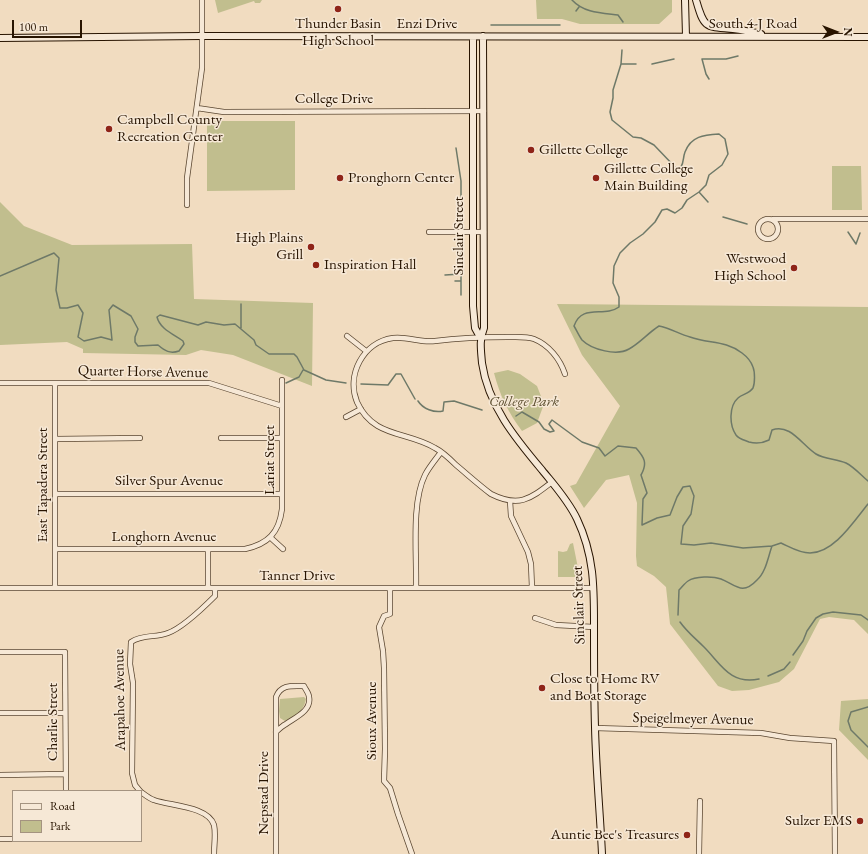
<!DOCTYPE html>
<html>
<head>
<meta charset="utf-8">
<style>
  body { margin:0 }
  #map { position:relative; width:868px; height:854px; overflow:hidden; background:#f1dcc0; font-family:"EB Garamond",serif }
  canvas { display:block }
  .legend { position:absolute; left:12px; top:790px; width:130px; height:52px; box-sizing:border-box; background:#f6e8d6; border:1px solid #a49380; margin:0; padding:5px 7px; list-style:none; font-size:12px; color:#281400 }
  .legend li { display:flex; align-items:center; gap:8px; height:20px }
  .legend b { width:20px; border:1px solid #a49380 }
  .north { position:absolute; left:816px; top:12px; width:40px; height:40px; -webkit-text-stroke:3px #f6e8d6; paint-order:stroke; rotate:90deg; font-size:11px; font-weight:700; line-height:16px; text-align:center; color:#281400 }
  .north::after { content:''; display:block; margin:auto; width:14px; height:18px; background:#281400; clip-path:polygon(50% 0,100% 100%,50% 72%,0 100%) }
  .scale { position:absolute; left:12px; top:20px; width:70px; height:18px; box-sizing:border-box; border:2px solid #281400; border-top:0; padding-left:5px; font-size:12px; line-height:14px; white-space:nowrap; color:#281400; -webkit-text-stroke:3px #f6e8d6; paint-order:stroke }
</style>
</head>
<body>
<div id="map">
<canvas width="868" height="854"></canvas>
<ul class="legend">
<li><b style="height:5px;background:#f6e8d6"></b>Road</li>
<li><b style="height:11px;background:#c1be8e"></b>Park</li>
</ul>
<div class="north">N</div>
<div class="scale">100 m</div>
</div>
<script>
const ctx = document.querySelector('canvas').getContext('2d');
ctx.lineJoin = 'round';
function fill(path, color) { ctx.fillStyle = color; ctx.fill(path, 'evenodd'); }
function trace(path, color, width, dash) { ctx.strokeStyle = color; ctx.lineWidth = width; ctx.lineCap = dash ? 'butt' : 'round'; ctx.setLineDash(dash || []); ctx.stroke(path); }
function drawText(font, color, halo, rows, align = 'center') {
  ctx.font = font + ' "EB Garamond",serif'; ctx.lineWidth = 3; ctx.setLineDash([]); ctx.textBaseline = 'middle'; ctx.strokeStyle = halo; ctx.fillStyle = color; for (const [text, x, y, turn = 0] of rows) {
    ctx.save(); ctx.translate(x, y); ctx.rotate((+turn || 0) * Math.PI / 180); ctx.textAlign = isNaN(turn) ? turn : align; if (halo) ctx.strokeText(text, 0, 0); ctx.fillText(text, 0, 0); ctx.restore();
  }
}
fill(new Path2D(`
  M215 0H262L260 3H255L254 1 218 13Z
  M536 0H672V12L659 24H580L562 19H537Z
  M207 121H295V190L207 191Z
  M832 166H861L862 210H832Z
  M0 202 24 226 72 245 192 244 194 299 313 303 312 386 233 355 201 350 186 355 83 353V349L67 342 0 345Z
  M557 304 868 307V634L854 620 829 617 820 619 794 669 779 682 749 690 732 691 718 686 670 624 666 587 654 576 637 566 636 556 637 503 629 475 606 480 584 508 570 486 576 484 620 406 582 355Z
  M508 370 520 374 537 386 544 404 537 423 522 431C508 412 500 396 494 373Z
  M573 543 579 573 576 577H558V551L563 552 567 551 570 544Z
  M304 697 306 699C304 711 295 717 285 721L280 718 279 711 280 699Z
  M868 699V760L839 730 841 701Z`), '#c1be8e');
trace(new Path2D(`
  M572 0C584 13 601 13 618 15L623 22
  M576 11 579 7
  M491 25H560
  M622 50 621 64 613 90V98L610 112 612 120 633 137 641 138 654 145 676 168 681 167C684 162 683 157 685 152 691 136 704 135 719 134L725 139 728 154 722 165 709 175 706 185 699 192 687 200 682 208 675 213 667 209 662 210 655 222 643 234 630 243 620 253 614 266 613 283 619 297V307C604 318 582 303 574 326 577 331 579 336 582 340 592 350 617 356 629 349 640 343 648 333 659 326 670 328 679 334 690 337 709 344 725 340 742 353 746 356 751 361 753 367 755 372 755 383 753 388 749 394 742 394 738 398 729 406 729 425 736 435 739 439 744 440 749 442 756 444 763 443 769 440L772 430C790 423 802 445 816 454 824 459 837 459 846 463 854 467 861 475 868 481
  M621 64H636
  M652 64 674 59
  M709 79 706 74 702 59H726L738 56
  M456 148 461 181V222
  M699 192 708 202
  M723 217 747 224
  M848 232 856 244
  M461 241V295
  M856 244 860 233
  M445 275 461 274
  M0 276 54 253 59 258 56 290 60 308H67L78 305 83 313 78 337 84 341 101 337 112 340 109 310 113 305 131 316 138 329 135 337V342L138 346 158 345C165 351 170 354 179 351L184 344 183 341C173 334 160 329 157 317L160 315 198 325 206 322 224 325 235 324 254 340 256 345 269 354H294L297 357 304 370 326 380 346 383
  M455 281H461
  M241 304V328
  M286 383 299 377 303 370
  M361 384 388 385 396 374H401L415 399
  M418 401C423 409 434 413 443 411L444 402 454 401 482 410
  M516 416 522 412 539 422 544 429 550 432 554 431 549 424 552 420 582 442 599 448 605 456 618 446 636 448C644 457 648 463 641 475L647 493 643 499 642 525 657 518 670 515 677 497 683 487 690 486 694 496 691 514 683 526 681 544 694 545 711 543 743 548 772 546
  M678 615 679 590C682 587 685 583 688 581 695 576 713 576 721 579 736 585 742 596 757 580 766 572 768 557 772 546L781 543C790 547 799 553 810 553 834 553 854 521 868 504
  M680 622C687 632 695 638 704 647 721 664 730 685 759 679
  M793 655 803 641 807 631 816 618 823 614 833 612 861 615 868 620
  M768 676 784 669 790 662
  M868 707 851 712 848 721 851 730 868 747`), '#6e7968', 1.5);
const street = new Path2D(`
  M197 108 224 112 484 111
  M187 205V178L202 68V0
  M758 229a10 10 0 1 1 20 0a10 10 0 1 1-20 0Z
  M773 219H868
  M429 232H484
  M347 336 366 351
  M0 383H209L282 406
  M55 383V588
  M346 417 361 409
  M221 438H282
  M55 439 140 438
  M552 482C530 499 519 508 491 494 479 485 468 475 456 465 450 459 443 452 435 448 407 431 373 438 357 402 346 375 363 342 393 338 407 336 420 343 435 341 459 338 482 337 507 337 515 337 526 336 534 339 549 345 560 359 565 374
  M55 494H282
  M510 501 511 516 528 552 531 564 532 588
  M271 538 283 549
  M55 549H245C268 544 279 533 282 509V380
  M208 549V588
  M0 588H593
  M390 588V614L384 616 379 627 383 651 384 668 385 749 384 781 390 788 398 814 412 854
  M416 588C417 555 411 503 425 475 429 467 436 459 441 452
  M535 618 556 625 594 627
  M0 652H65L66 791
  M0 713H65
  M595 728 761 733 790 738 834 741 835 854
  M0 775 65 774
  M140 791 135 785 132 773 133 683 130 664 131 642C143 634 155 638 168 633 182 628 204 607 215 596V588
  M141 792C145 795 150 799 154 800 170 806 208 806 214 825 216 834 214 845 214 854
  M0 839H13
  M276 854V697C281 684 292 686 304 686 305 689 309 693 309 697 312 711 294 718 286 724 282 726 279 729 276 732
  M699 854 700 801`);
const secondary = new Path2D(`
  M685 0 686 36
  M696 0C704 28 705 27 733 29 742 30 752 32 761 34
  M483 36 484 328C479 340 481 350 482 363 488 405 515 438 542 470 554 485 568 500 577 519 595 557 594 590 594 631 594 663 594 695 595 727 596 770 600 812 602 854
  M473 37V306L475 328 480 337
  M0 38 202 36 868 37`);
trace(street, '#5a4630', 6);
trace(secondary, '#281400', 8);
trace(street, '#f6e8d6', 4.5);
trace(secondary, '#f6e8d6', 6);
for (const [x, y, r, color] of [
  [338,9,4,"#8f2418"],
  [109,129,4,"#8f2418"],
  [531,150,4,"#8f2418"],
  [340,178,4,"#8f2418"],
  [596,178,4,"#8f2418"],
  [311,247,4,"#8f2418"],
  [316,265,4,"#8f2418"],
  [794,268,4,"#8f2418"],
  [542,688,4,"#8f2418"],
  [860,821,4,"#8f2418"],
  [687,835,4,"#8f2418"]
]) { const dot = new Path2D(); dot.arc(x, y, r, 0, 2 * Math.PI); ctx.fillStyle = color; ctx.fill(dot); trace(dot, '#f6e8d6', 1.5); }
drawText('15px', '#281400', '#f6e8d6', [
  ["Thunder Basin",338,24,"center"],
  ["High School",338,41,"center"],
  ["Campbell County",117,120],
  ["Recreation Center",117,137],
  ["Gillette College",539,150],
  ["Gillette College",604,169],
  ["Main Building",604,186],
  ["Pronghorn Center",348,178],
  ["High Plains",303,238,"right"],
  ["Grill",303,255,"right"],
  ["Westwood",786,259,"right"],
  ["High School",786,276,"right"],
  ["Inspiration Hall",324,265],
  ["Close to Home RV",550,679],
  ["and Boat Storage",550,696],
  ["Sulzer EMS",852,821,"right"],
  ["Auntie Bee's Treasures",679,835,"right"]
], 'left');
drawText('15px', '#281400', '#f6e8d6', [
  ["Enzi Drive",427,24],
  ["South 4-J Road",753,24],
  ["College Drive",334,99],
  ["Sinclair Street",459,236,-90],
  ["Quarter Horse Avenue",143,372,1],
  ["Lariat Street",270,460,-90],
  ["Silver Spur Avenue",169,481],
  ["East Tapadera Street",43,485,-90],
  ["Longhorn Avenue",164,537],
  ["Tanner Drive",297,576],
  ["Sinclair Street",579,605,-92],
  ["Arapahoe Avenue",120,700,-91],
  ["Speigelmeyer Avenue",693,719,1],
  ["Sioux Avenue",372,721,-90],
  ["Charlie Street",53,722,-90],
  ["Nepstad Drive",264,793,-90]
]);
drawText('italic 15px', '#5e5032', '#f6e8d6', [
  ["College Park",524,402]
]);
</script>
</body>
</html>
